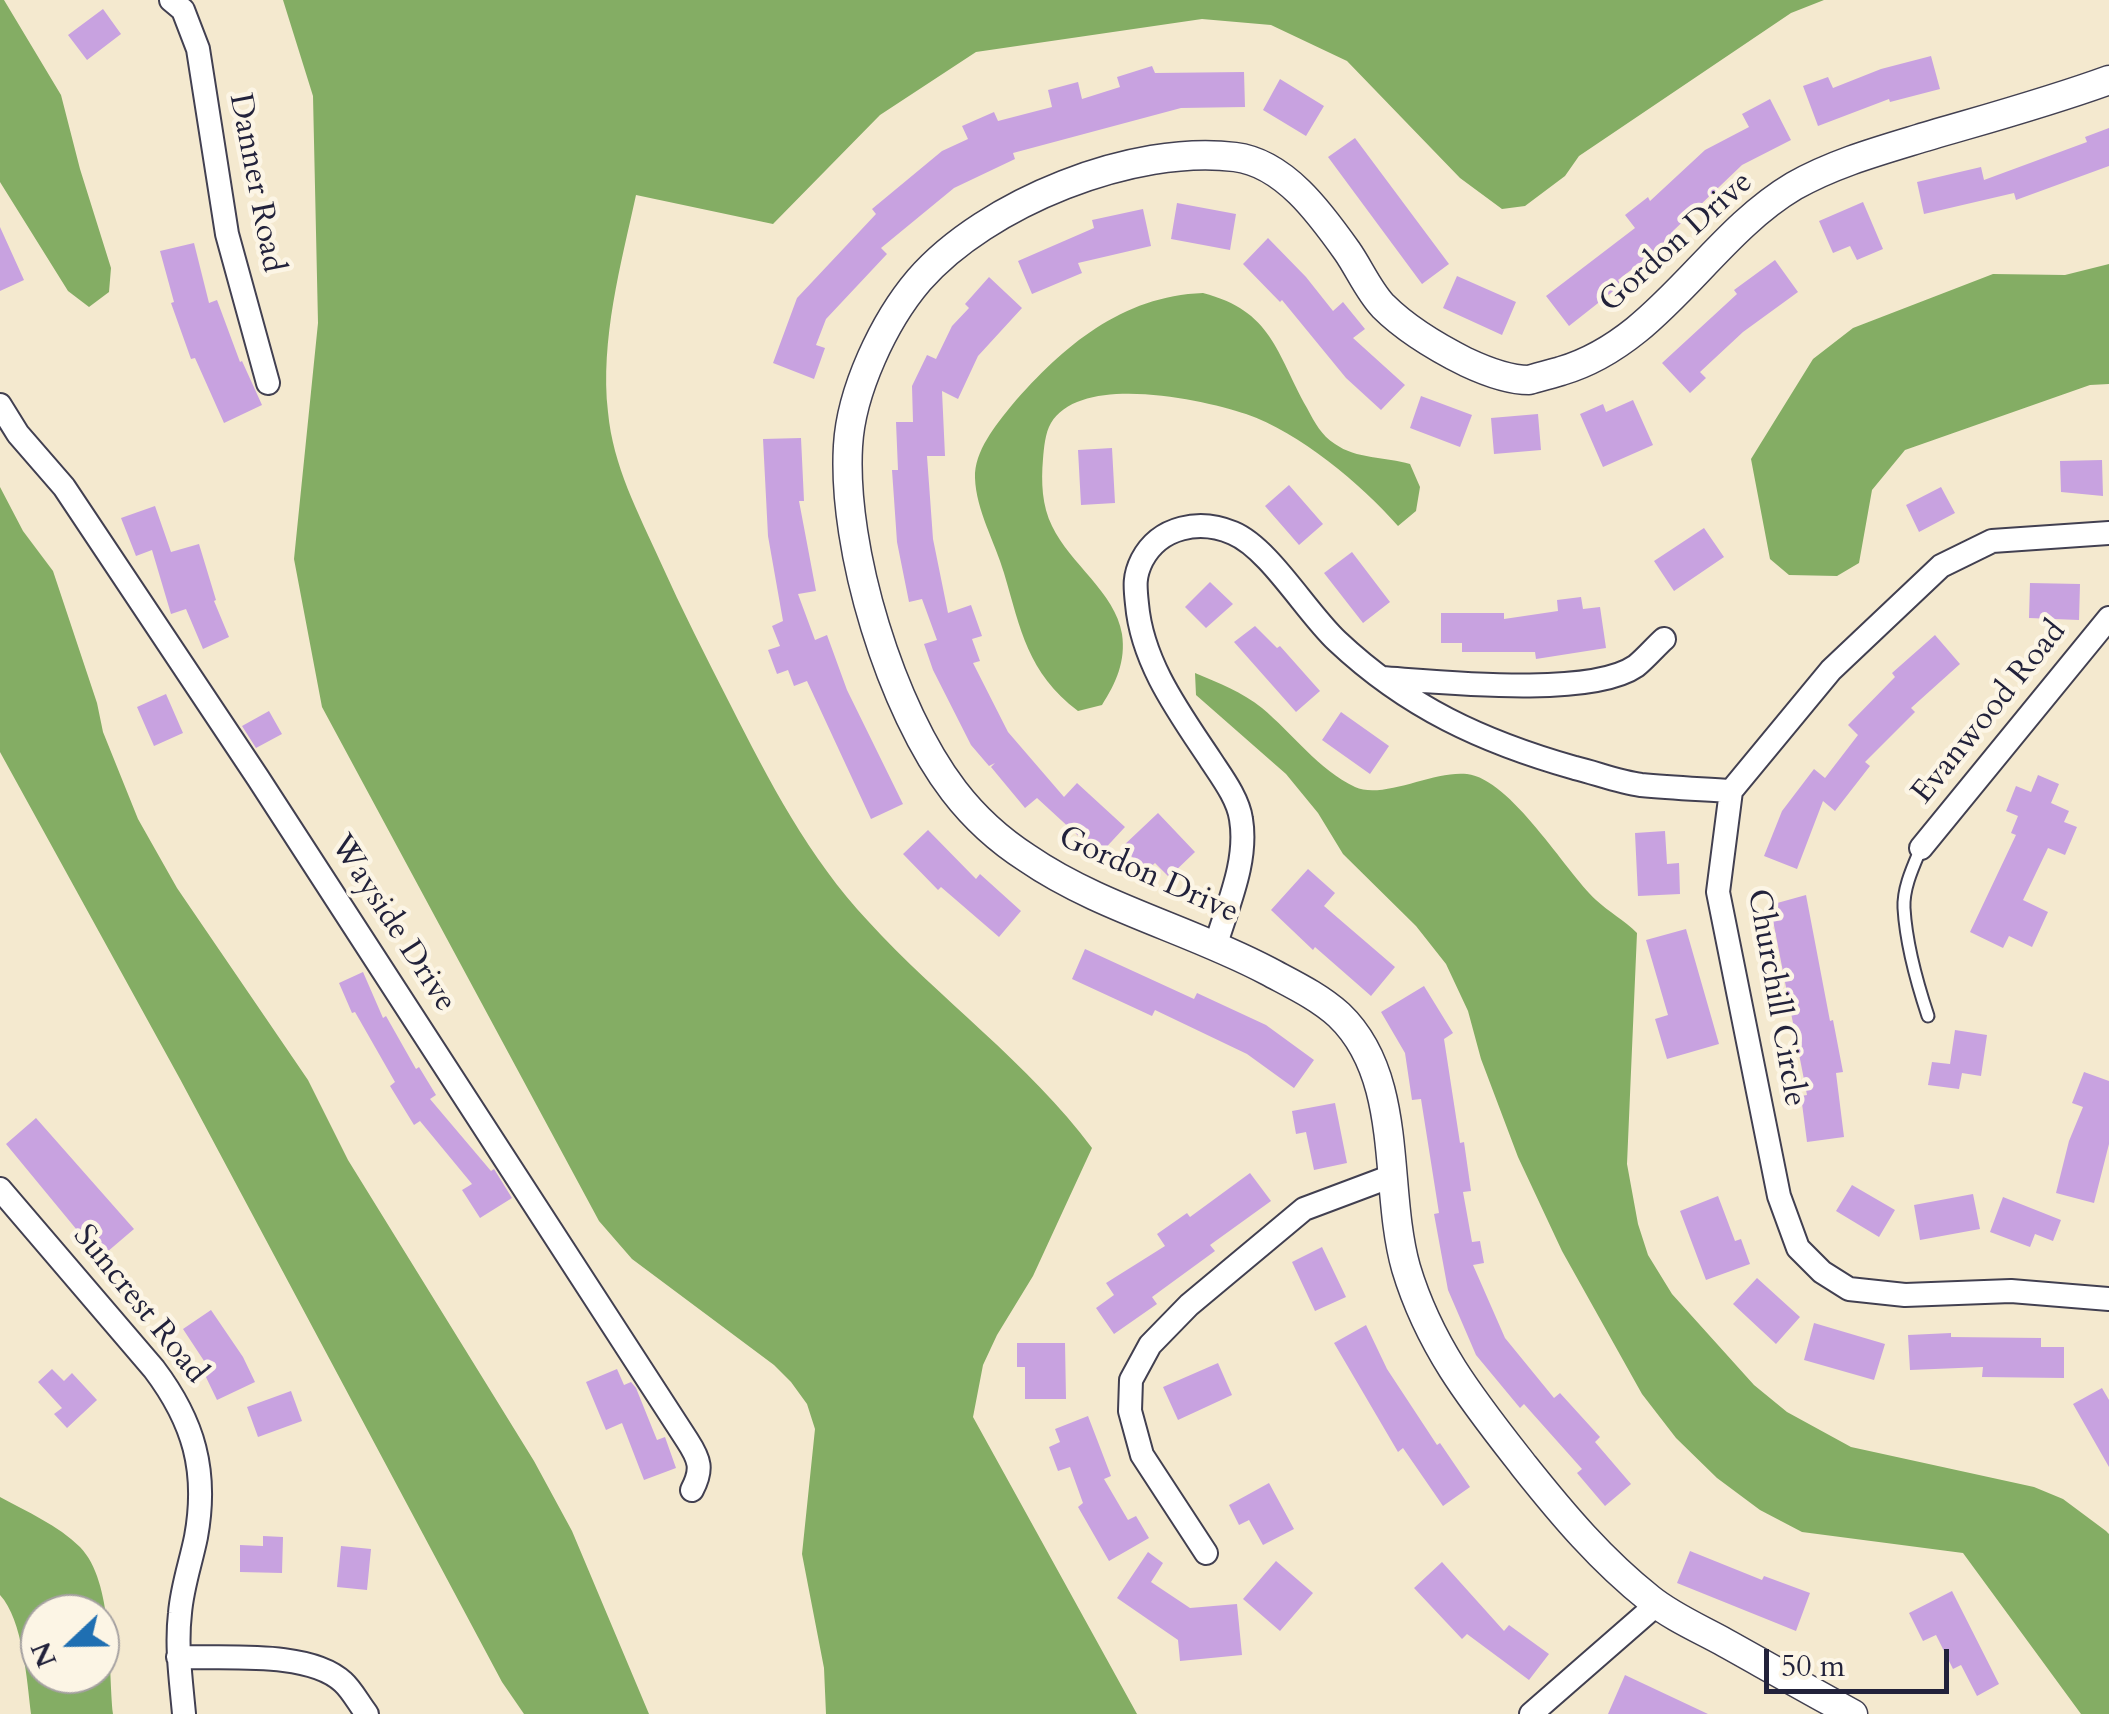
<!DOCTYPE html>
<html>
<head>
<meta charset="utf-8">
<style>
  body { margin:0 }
  #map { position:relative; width:2109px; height:1714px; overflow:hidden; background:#f4e9cf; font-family:Cardo,serif }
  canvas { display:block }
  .north { position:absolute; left:20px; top:1594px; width:100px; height:100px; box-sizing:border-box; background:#fcf5e5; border:2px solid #a5a1a1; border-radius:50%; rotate:248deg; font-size:28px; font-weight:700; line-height:40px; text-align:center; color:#22223b }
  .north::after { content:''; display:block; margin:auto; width:35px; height:45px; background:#1f6fb2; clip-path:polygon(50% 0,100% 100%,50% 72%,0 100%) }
  .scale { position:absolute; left:1764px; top:1649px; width:185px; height:45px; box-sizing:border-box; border:5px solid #22223b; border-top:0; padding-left:12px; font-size:30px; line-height:35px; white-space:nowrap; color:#22223b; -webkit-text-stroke:8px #fcf5e5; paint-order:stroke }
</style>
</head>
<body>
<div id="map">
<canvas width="2109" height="1714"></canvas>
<div class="north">N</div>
<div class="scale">50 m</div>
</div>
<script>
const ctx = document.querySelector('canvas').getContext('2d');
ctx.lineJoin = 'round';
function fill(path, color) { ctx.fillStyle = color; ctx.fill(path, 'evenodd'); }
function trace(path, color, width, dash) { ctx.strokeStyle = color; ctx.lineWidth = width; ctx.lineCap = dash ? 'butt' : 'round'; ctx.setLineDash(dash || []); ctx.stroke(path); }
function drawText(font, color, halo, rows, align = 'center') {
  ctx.font = font + ' Cardo,serif'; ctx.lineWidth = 9; ctx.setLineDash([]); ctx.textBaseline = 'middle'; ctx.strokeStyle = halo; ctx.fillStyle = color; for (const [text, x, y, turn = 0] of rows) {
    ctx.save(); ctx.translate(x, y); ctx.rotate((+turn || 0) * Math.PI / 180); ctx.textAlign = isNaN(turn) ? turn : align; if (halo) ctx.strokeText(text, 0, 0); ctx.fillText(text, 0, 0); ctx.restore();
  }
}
fill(new Path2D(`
  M0 0H4L61 95 80 169 111 268 109 292 89 307 68 291 0 182Z
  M283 0H1824L1791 13 1579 156 1565 176 1525 206 1502 209 1460 178 1347 61 1271 25 1202 19 976 52 880 115 773 224 636 195C621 264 600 340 608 412 613 466 638 512 660 561 682 610 706 657 730 704 769 781 809 858 868 921 939 999 1029 1063 1092 1148L1033 1276 997 1335 983 1365 973 1417 1137 1714H826L824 1668 802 1554 815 1429 807 1404 791 1382 774 1365 632 1259 599 1221 322 707 294 559 318 323 313 96Z
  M2109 264V384L2090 385 1905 450 1872 490 1859 563 1837 576 1789 575 1770 559 1751 459 1813 359 1853 328 1993 274 2065 275Z
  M1203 293C1272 311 1276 352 1307 408 1315 423 1321 435 1335 444 1356 459 1386 457 1410 464L1420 487 1416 511 1398 526C1361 484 1299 432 1246 414 1201 399 1081 373 1051 423 1045 433 1044 448 1043 459 1041 482 1042 506 1052 526 1070 564 1115 592 1122 634 1126 661 1116 683 1102 705L1078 711C1027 672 1021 630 1004 573 995 542 976 510 975 478 974 451 996 425 1012 405 1063 346 1122 296 1203 293Z
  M0 487 23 531 53 571 97 703 103 732 138 819 177 888 308 1080 348 1160 534 1461 572 1531 649 1714H524L502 1682 180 1079 0 752Z
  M1195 673C1219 683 1242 692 1262 708 1292 733 1319 770 1355 787 1383 800 1434 770 1467 774 1511 779 1565 871 1596 900 1609 912 1624 920 1637 933L1627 1164 1638 1224 1648 1255 1672 1294 1754 1385 1787 1412 1851 1447 2034 1487 2063 1499 2106 1531 2109 1534V1714H2081L1963 1553 1802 1532 1760 1510 1717 1478 1676 1438 1642 1394 1562 1251 1518 1157 1481 1059 1468 1011 1446 964 1416 926 1343 854 1318 813 1286 774 1196 695Z
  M0 1497C27 1512 58 1525 80 1547 114 1582 108 1668 113 1714H31C27 1681 23 1620 0 1595ZM40 1614H100V1674H40Z`), '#84ad64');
fill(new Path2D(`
  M103 9 121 34 87 60 68 35Z
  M1931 56 1940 89 1890 102 1889 99 1818 126 1803 86 1828 77 1833 88 1881 69Z
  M1152 66 1155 73 1244 72 1245 107 1181 108 1013 153 1015 159 954 188 881 248 887 254 826 319 816 345 825 348 814 379 773 363 797 298 876 214 872 209 942 151 968 139 962 126 994 112 998 121 1052 107 1048 90 1078 82 1082 99 1120 87 1117 77Z
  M1280 79 1324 106 1306 136 1263 110Z
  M1770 99 1791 140 1742 165 1673 231 1677 235 1618 280 1621 285 1569 326 1546 296 1635 228 1625 215 1648 197 1650 201 1705 150 1749 127 1742 114Z
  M2109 128V166L2016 200 2014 193 1924 214 1917 182 1981 167 1984 180 2087 142 2085 137Z
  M1355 138 1449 264 1422 284 1328 157Z
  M1863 202 1883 249 1857 260 1850 246 1833 253 1819 221Z
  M1177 203 1236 214 1230 250 1171 239Z
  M1143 209 1151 246 1078 263 1082 273 1032 294 1018 261 1094 228 1092 220Z
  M0 227 24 280 0 291Z
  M1268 238 1306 277 1333 311 1343 302 1365 329 1353 338 1405 385 1381 410 1346 378 1282 300 1280 302 1243 264Z
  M194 243 209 303 217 300 240 362 242 361 262 405 224 423 195 358 191 359 171 303 174 302 160 251Z
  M1775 260 1798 292 1743 332 1700 372 1706 378 1690 393 1662 363 1737 294 1734 290Z
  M1457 276 1516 302 1502 335 1443 308Z
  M989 277 1022 308 978 356 958 399 942 391 945 456H927L933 539 948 613 971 605 982 636 972 639 980 661 973 663 1008 732 1064 797 1077 783 1125 827 1099 855 1037 798 1025 808 991 767 995 763 989 766 971 745 933 670 924 644 937 640 922 599 909 602 897 542 892 470H898L896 422H913L912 386 927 355 936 359 952 326 969 308 965 304Z
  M1421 396 1472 415 1460 447 1410 428Z
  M1633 400 1653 445 1603 467 1580 414 1603 404 1606 412Z
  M1538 414 1541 450 1494 454 1491 418Z
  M801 438 804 501H799L816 591 798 594 815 640 827 635 847 690 903 804 871 819 807 681 794 686 788 670 777 674 768 650 780 646 772 626 783 621 768 536 763 439Z
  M1112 448 1115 503 1081 505 1078 450Z
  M2102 460 2103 496 2061 492 2060 461Z
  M1289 485 1323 524 1299 545 1265 506Z
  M1941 487 1955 513 1919 532 1906 505Z
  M155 506 171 552 199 544 216 600 214 601 229 637 203 649 186 609 171 614 152 550 136 556 121 518Z
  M1704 528 1724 557 1674 591 1654 561Z
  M1352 552 1390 602 1363 623 1324 573Z
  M1210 582 1233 604 1206 628 1185 607Z
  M2030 583 2080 584 2079 620 2029 618Z
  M1581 597 1583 609 1600 607 1606 648 1536 659 1535 652H1462V643H1441V613H1504V619L1558 611 1557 600Z
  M1255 626 1277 648 1280 646 1320 691 1296 712 1234 642Z
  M1935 635 1960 664 1911 708 1915 712 1865 762 1870 766 1835 811 1823 801 1797 869 1764 856 1782 811 1814 769 1825 778 1858 735 1848 725 1895 677 1892 673Z
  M166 694 183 733 154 746 137 707Z
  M269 711 282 734 256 748 242 726Z
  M1341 712 1389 746 1370 774 1322 740Z
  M2038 775 2059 784 2051 803 2069 811 2064 822 2077 827 2065 855 2048 848 2023 900 2048 912 2032 947 2009 936 2003 948 1970 932 2016 835 2011 833 2018 816 2006 811 2016 786 2031 792Z
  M1158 813 1195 852 1169 877 1155 863 1146 871 1122 847Z
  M928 830 976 879 980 874 1021 911 999 937 941 887 938 890 903 854Z
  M1665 831 1667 864 1679 863 1680 894 1638 896 1635 833Z
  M1308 869 1335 893 1324 906 1395 967 1371 996 1315 947 1313 950 1271 910Z
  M1806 895 1830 1021 1833 1020 1843 1072 1836 1073 1844 1137 1807 1142 1801 1096 1807 1095 1770 905Z
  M1686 929 1719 1044 1667 1059 1655 1019 1668 1015 1646 940Z
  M1085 949 1194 999 1197 993 1266 1025 1314 1060 1294 1088 1247 1054 1155 1010 1152 1016 1072 979Z
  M363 972 383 1018 386 1016 416 1069 419 1067 436 1095 430 1099 491 1171 494 1169 512 1198 480 1218 462 1190 472 1184 420 1121 414 1125 390 1086 395 1082 355 1012 352 1013 339 983Z
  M1424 986 1453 1033 1444 1039 1460 1143 1464 1142 1471 1191 1463 1192 1472 1242 1480 1241 1484 1263 1473 1265 1505 1338 1554 1398 1560 1393 1600 1437 1595 1442 1631 1484 1605 1506 1577 1473 1582 1469 1524 1404 1520 1408 1476 1355 1448 1290 1434 1214 1439 1213 1421 1099 1412 1100 1405 1053 1381 1012Z
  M1955 1030 1987 1035 1981 1076 1962 1073 1959 1089 1928 1085 1932 1062 1950 1064Z
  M2084 1072 2109 1081V1144L2094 1203 2056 1193 2069 1141 2083 1107 2072 1103Z
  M1335 1103 1347 1163 1314 1170 1306 1132 1296 1134 1292 1111Z
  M36 1118 134 1229 100 1258 6 1144Z
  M1250 1173 1271 1201 1210 1245 1215 1251 1152 1297 1157 1304 1114 1334 1096 1308 1114 1295 1106 1283 1165 1246 1157 1234 1187 1213 1190 1217Z
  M1852 1185 1895 1210 1879 1237 1836 1211Z
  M1973 1194 1980 1229 1920 1240 1914 1205Z
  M1718 1196 1735 1241 1741 1239 1750 1264 1706 1280 1680 1211Z
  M2003 1197 2061 1220 2053 1241 2035 1234 2030 1247 1990 1232Z
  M1322 1247 1346 1297 1315 1311 1292 1262Z
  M1757 1278 1800 1317 1776 1344 1733 1304Z
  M211 1310 243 1357 255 1382 217 1400 204 1373 210 1370 183 1329Z
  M1814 1323 1885 1344 1874 1380 1804 1360Z
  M1366 1325 1387 1369 1437 1445 1440 1443 1470 1487 1443 1506 1403 1448 1398 1452 1334 1343Z
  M1951 1333V1337L2041 1338V1347H2064V1378L1982 1377 1983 1367 1910 1370 1908 1335Z
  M1017 1343H1065L1066 1399H1025V1367H1017Z
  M1218 1363 1232 1395 1178 1420 1163 1387Z
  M52 1369 64 1381 72 1373 97 1400 67 1428 54 1414 62 1408 38 1382Z
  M617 1369 624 1385 631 1382 636 1388 657 1440 665 1437 676 1468 644 1480 622 1423 606 1430 586 1382Z
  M2102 1388 2109 1400V1467L2073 1404Z
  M291 1391 302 1421 258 1437 247 1407Z
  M1088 1416 1111 1476 1104 1479 1128 1520 1136 1516 1149 1538 1109 1561 1078 1507 1083 1503 1070 1467 1058 1471 1049 1447 1060 1442 1055 1429Z
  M1269 1483 1294 1529 1263 1545 1249 1520 1239 1525 1229 1505Z
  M263 1536 283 1537 282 1573 240 1572V1545L263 1546Z
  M341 1546 371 1549 367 1590 337 1587Z
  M1690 1551 1762 1580 1764 1576 1810 1593 1796 1631 1677 1583Z
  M1148 1552 1163 1563 1151 1582 1190 1608 1237 1604 1242 1655 1180 1661 1178 1640 1117 1598Z
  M1276 1561 1313 1593 1280 1631 1243 1599Z
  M1442 1562 1504 1631 1509 1625 1549 1654 1529 1680 1467 1634 1462 1639 1414 1588Z
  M1952 1591 1999 1684 1977 1696 1961 1665 1953 1669 1936 1635 1923 1641 1909 1613Z
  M1625 1675 1708 1714H1608Z`), '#c8a2e0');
const service = new Path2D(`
  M1921 848C1913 867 1903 888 1904 908 1906 943 1917 983 1928 1016`);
const minor = new Path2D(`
  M171 0 183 10 198 49 227 234 268 383
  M0 405 18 434 64 487 258 778 687 1440C700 1460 703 1469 692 1490
  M2109 533 1992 541 1941 566 1831 670 1731 791 1718 892 1779 1196 1798 1248 1822 1272 1849 1289 1905 1295 2011 1291 2109 1299
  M1382 678C1440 682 1590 698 1636 666 1646 658 1655 647 1664 639
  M1921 848 2109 618
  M1216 944C1228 904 1248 861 1241 819 1238 798 1221 776 1210 759 1178 711 1142 662 1137 604 1135 586 1134 576 1142 560 1160 526 1200 519 1233 533 1269 548 1306 612 1337 641 1407 707 1483 742 1575 768 1596 773 1619 782 1641 785 1671 788 1701 789 1731 791
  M0 1189 154 1369C194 1422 208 1471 196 1537 191 1562 182 1587 180 1613 176 1647 181 1680 184 1714
  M1206 1553 1142 1455 1130 1411 1131 1380 1150 1345 1189 1305 1304 1209 1392 1176
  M178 1657C223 1659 309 1650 343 1682 352 1690 359 1704 367 1714
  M1531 1714 1656 1605`);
const tertiary = new Path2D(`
  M1853 1714C1809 1690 1765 1665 1722 1641 1698 1628 1671 1616 1650 1599 1601 1560 1563 1515 1524 1466 1474 1402 1430 1348 1406 1268 1383 1187 1405 1078 1339 1015 1318 996 1292 984 1268 971 1191 930 1098 907 1027 858 999 840 974 817 954 791 891 709 842 549 848 446 851 391 884 321 919 280 986 203 1134 144 1235 157 1284 163 1320 213 1347 251 1359 268 1368 290 1383 306 1407 330 1436 347 1466 362 1483 370 1509 380 1529 380 1532 379 1558 372 1561 371 1660 342 1708 237 1794 186 1833 164 1875 152 1918 139 1982 120 2046 103 2109 80`);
trace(service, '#424051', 15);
trace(minor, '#424051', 26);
trace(tertiary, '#424051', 31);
trace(service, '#fff', 11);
trace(minor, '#fff', 22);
trace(tertiary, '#fff', 28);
drawText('32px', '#22223b', '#fcf5e5', [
  ["Danner Road",255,183,79],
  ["Gordon Drive",1677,243,-42],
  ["Evanwood Road",1990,713,-51],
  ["Gordon Drive",1148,876,24],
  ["Wayside Drive",392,924,57],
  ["Churchill Circle",1775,998,80],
  ["Suncrest Road",139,1305,51]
]);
</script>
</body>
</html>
